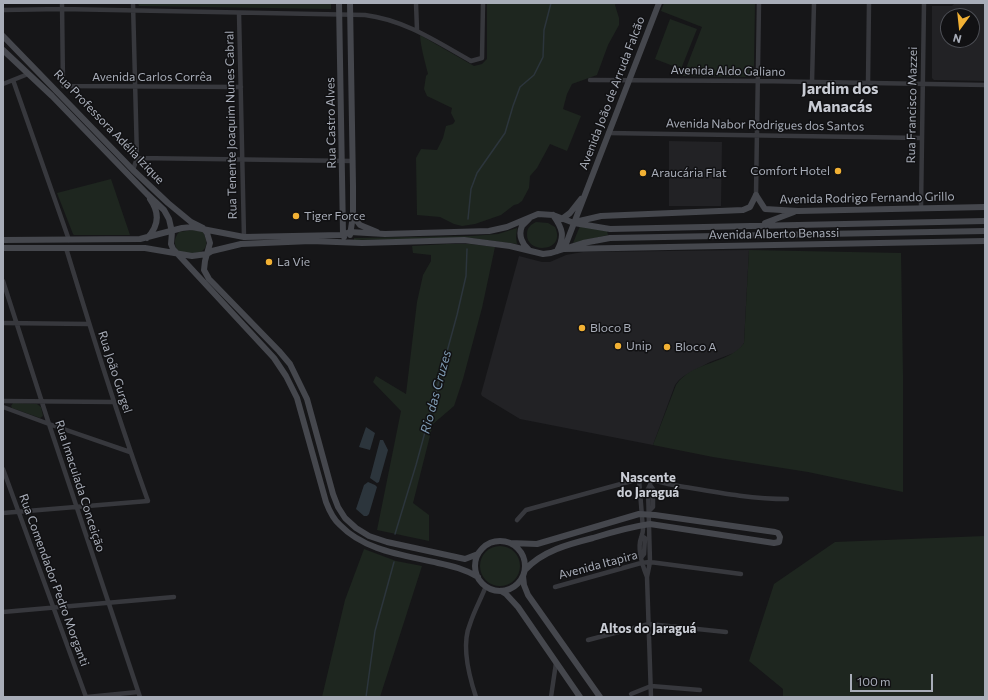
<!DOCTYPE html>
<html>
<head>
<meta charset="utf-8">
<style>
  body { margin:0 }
  #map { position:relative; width:988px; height:700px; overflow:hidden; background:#161618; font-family:Commissioner,sans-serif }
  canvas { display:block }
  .frame { position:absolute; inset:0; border:4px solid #a8adb8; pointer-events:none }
  .north { position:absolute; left:940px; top:8px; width:40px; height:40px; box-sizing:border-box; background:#111113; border:1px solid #4d4f55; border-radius:50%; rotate:195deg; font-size:11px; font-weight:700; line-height:16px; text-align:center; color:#a8adb8 }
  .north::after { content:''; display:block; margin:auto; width:14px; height:18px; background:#f2b134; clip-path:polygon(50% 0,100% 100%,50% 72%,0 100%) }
  .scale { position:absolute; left:850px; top:674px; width:83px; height:18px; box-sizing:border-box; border:2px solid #a8adb8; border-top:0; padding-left:5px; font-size:12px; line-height:14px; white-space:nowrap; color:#a8adb8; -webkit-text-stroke:3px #111113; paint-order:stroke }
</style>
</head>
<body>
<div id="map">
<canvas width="988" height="700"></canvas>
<div class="frame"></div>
<div class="north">N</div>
<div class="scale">100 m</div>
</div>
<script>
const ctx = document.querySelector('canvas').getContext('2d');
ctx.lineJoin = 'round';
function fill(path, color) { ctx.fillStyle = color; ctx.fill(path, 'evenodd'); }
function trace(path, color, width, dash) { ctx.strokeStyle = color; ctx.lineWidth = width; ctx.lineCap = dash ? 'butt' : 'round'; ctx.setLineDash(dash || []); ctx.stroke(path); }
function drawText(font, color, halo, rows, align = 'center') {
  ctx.font = font + ' Commissioner,sans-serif'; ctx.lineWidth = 3; ctx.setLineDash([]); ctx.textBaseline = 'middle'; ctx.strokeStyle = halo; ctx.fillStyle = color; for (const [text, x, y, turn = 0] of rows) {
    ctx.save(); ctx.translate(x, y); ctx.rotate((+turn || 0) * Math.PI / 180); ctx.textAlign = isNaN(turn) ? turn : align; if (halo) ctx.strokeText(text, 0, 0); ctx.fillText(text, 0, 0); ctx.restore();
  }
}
fill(new Path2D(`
  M955 3H985V81L934 80 932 78V6H952ZM948 16H972V40H948Z
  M669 141 722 142 721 206H669Z
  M749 250 744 343 739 350 734 353 710 362 684 376 679 380 675 385 653 445 520 419 482 396 481 394 519 256 542 262H550L566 255 583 252Z`), '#222225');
fill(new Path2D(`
  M138 3H331V9L139 6Z
  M487 3H616L615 5 619 18V25L608 45 597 75 572 84 567 94 563 109 581 116 567 151 550 144 537 168 530 176 529 188 522 201 518 204 514 205 501 215 475 224 462 226 454 224 440 217 417 215 416 158 421 149 437 150 443 138 446 126 453 124 455 121 451 113 452 108 427 96 424 89 426 76 428 74C425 61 421 49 420 35L474 66 482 64 487 59Z
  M664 3H755L754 65 752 74 746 77 683 76 702 27 661 11Z
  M670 19 697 29 681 69 655 59Z
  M111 179 130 235H74L73 234 57 193Z
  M536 222 548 223 555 227C567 252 526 255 527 234 527 228 530 225 536 222Z
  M580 226 607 231 608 235 573 243Z
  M517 228 516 237 517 244 471 238 354 240V238L471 236 498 234Z
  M193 230 203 232C214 254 195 255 179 252 173 245 174 238 179 232Z
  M447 244H470L495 247 482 308 463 379 454 406 433 424 413 503 429 515V541L377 530 401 411 373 382 376 376 406 394 417 302 423 275 431 261V255L413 253 412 246Z
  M749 250 901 253 903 375V492L808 472 713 457 653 445 676 385C692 361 730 364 744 343Z
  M13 403 37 404 41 407 43 416 40 418 12 408 11 406Z
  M985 536V697H783V689L749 661 774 584 835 542Z
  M480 566a20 20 0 1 1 40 0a20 20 0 1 1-40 0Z
  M364 549 396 561 422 566 380 697H322L345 600Z`), '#1e261f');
fill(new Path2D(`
  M366 427 375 433 370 450 359 447Z
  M380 440H383L388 450 379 482 377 483 370 478Z
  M368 482 375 485 377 487 369 514 367 516H364L356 509 364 485Z`), '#2c353c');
trace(new Path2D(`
  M468 219 471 189 477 173 505 133 513 106 520 87 534 75 543 57 544 30 551 3
  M395 534 416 465 457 315 466 276 467 249
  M366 697 375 631 394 562`), '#2c353c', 1.5);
trace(new Path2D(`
  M62 3 63 86 241 87
  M416 3 417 30
  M3 10 62 9 365 15C405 20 437 42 471 61L482 58 483 3
  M239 13 244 237
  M13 80 69 240
  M590 80 759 81 985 85
  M812 82 814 3
  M868 83 869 3
  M3 84 28 74
  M608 133 922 138
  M137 158 353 161
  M133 170 137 158 133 3
  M756 195 759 3
  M921 208 924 3
  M3 281 49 424 140 697
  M3 323 89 324
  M3 401 114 402
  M3 407 49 424 130 452
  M3 469 86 697
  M639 479 643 529C643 533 642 535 641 538 637 549 643 567 647 577
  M651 479 650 485 648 489 650 562 647 577 651 697
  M649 511 653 507V489L650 485
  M3 513 148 501C118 418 92 333 66 248
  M517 520 526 510 639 479C653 479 665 484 679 486 715 492 751 499 787 499
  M641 558 644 554 645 538 642 536
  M555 587 641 563 650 562 741 574
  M3 612 174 597
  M588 640 649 624 726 632
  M631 694 651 686 700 690
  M87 697 138 692
  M476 697C469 676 461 645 470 624 474 611 481 599 486 586
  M551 697 556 663`), '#37383d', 4.5);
trace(new Path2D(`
  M339 3 343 234 344 237
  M350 3 353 186V216L350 235
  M659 3 564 249 985 241
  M3 36 133 170 168 203 191 222 203 228 207 233 210 243 205 261 204 270 209 279 213 283 279 351 290 364 307 399 333 494 338 507 345 518 356 528 369 536 387 542 465 559 478 554
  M3 50 52 96 147 194 164 210 169 219 172 232 171 244 173 249 274 358 286 376 297 398 326 502C329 510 333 519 340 525 365 551 404 555 438 563 452 566 465 569 478 577
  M756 195 765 209 798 211 985 207
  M553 215C563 229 565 236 557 251
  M353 216 360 225 377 232
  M562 219 570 213 581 199
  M575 222 601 216 743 210 750 207 756 195
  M765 223 794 212
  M147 238C159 226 160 213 150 199
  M3 240 140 239 182 228 192 227 244 237 341 235 350 232 385 234 489 231 507 227 538 214 553 215 574 223 610 229 985 221
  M3 248H145L192 256 207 254 212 251 241 244 311 241 362 243 464 240 510 246 543 254 551 253 583 243 610 238 985 231
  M529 250C522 244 518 235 522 226 524 224 527 221 529 219
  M475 566a25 25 0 1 1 50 0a25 25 0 1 1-50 0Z
  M510 543 537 544 639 514 655 515 775 532 778 533 780 537 779 542 774 543 650 524C630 527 612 532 593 538 569 544 542 551 525 570
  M523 576 524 585 528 595 600 697
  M501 591 506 594 518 607 580 697`), '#45474d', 6);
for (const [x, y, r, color] of [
  [838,171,4,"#f2b134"],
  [643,173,4,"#f2b134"],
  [296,216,4,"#f2b134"],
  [269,262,4,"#f2b134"],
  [582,328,4,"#f2b134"],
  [618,346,4,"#f2b134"],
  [667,347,4,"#f2b134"]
]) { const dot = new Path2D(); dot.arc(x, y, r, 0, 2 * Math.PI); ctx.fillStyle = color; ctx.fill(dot); trace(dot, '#111113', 1.5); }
drawText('12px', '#a8adb8', '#111113', [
  ["Avenida Aldo Galiano",728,71,1],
  ["Avenida Carlos Corrêa",152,77],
  ["Avenida João de Arruda Falcão",612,93,-69],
  ["Rua Francisco Mazzei",912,105,-89],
  ["Rua Castro Alves",331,123,-91],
  ["Rua Tenente Joaquim Nunes Cabral",231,125,-91],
  ["Avenida Nabor Rodrigues dos Santos",765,125,1],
  ["Rua Professora Adélia Izique",109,127,46],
  ["Avenida Rodrigo Fernando Grillo",867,198,-1],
  ["Avenida Alberto Benassi",774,234,-1],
  ["Rua João Gurgel",115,372,72],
  ["Rua Imaculada Conceição",80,486,72],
  ["Avenida Itapira",598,565,-15],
  ["Rua Comendador Pedro Morganti",54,580,70]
]);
drawText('12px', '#a8adb8', '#111113', [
  ["Comfort Hotel",830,171,"right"],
  ["Araucária Flat",651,173],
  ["Tiger Force",304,216],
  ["La Vie",277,262],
  ["Bloco B",590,328],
  ["Unip",626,346],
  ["Bloco A",675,347]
], 'left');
drawText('italic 13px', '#7f9bb3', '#111113', [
  ["Rio das Cruzes",436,392,-75]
]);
drawText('bold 13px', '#c9ccd4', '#111113', [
  ["Nascente",648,478],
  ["do Jaraguá",648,493],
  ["Altos do Jaraguá",648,629]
]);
drawText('bold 16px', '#c9ccd4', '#111113', [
  ["Jardim dos",840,89],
  ["Manacás",840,107]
]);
</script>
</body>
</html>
